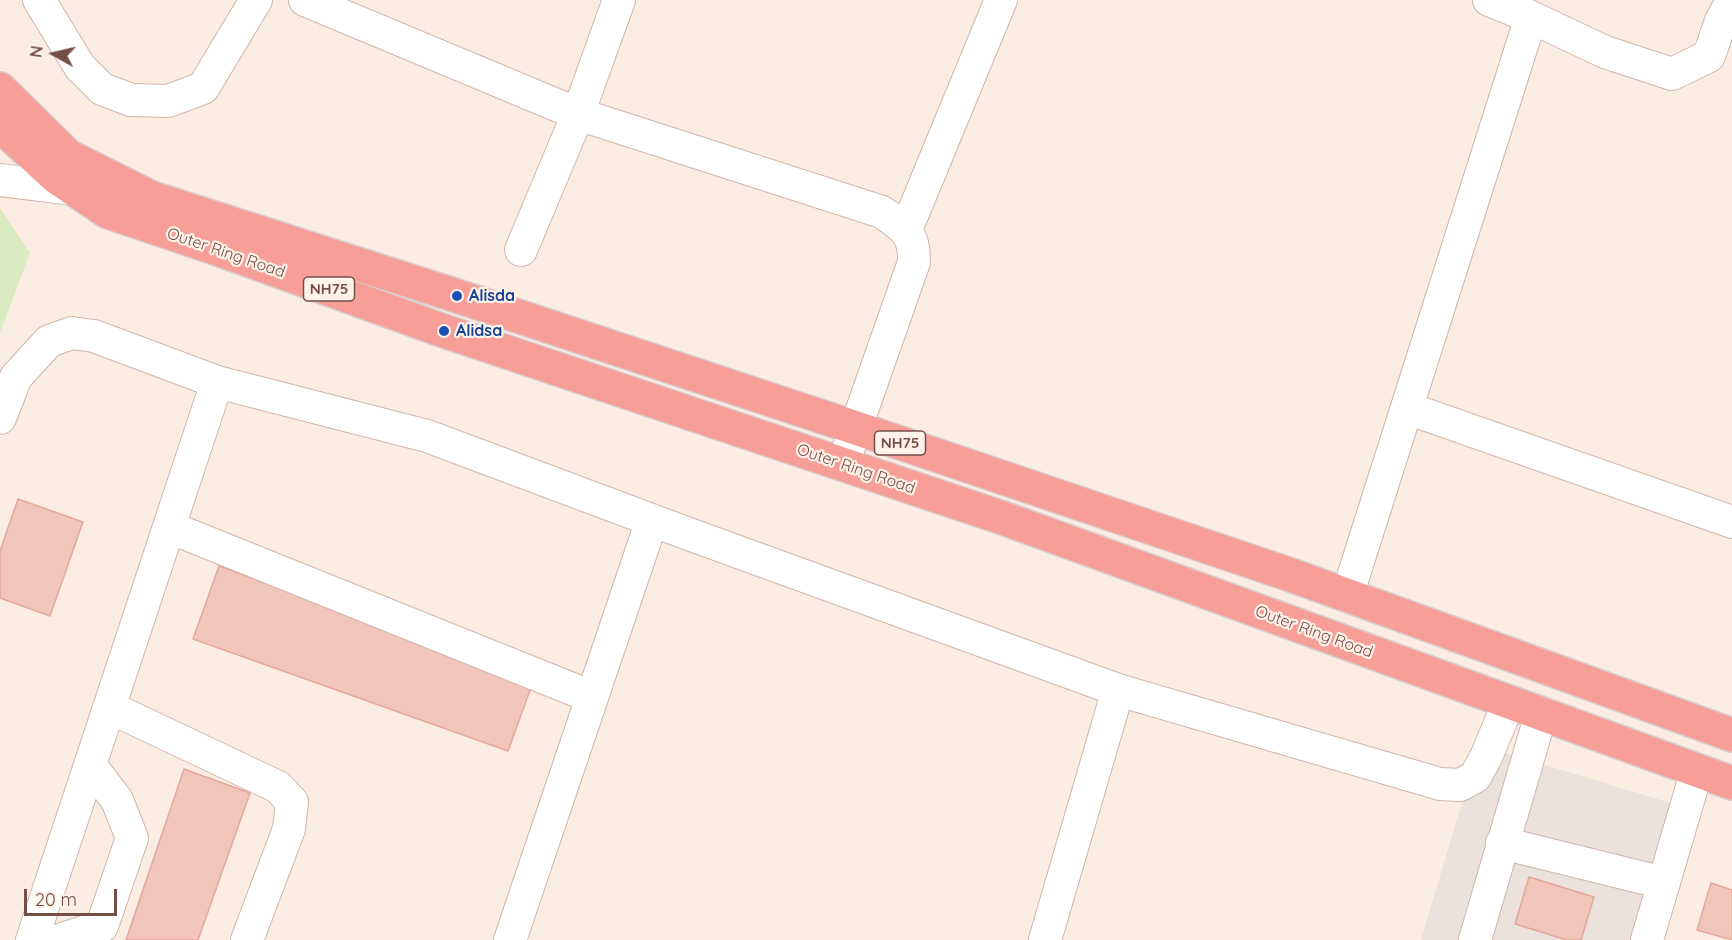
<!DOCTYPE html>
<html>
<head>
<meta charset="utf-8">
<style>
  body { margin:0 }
  #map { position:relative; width:1732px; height:940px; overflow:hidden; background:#fcede2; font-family:Quicksand,sans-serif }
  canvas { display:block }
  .north { position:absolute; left:24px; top:24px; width:60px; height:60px; -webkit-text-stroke:4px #fff2e8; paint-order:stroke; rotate:278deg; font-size:16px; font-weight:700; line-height:24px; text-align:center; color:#744f48 }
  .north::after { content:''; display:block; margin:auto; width:21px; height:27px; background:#744f48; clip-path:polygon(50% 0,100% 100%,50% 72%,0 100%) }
  .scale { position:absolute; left:24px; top:889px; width:93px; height:27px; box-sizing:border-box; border:3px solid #744f48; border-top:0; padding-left:8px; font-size:18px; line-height:21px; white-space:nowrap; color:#744f48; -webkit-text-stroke:4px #fff2e8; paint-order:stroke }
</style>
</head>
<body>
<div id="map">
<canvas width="1732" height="940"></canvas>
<div class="north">N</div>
<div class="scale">20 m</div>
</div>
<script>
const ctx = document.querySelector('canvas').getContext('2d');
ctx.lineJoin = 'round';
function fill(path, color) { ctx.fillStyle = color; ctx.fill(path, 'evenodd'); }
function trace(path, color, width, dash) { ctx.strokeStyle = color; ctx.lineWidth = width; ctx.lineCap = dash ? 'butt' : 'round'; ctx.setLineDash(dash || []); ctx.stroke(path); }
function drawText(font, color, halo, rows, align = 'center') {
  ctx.font = font + ' Quicksand,sans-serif'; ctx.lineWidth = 4.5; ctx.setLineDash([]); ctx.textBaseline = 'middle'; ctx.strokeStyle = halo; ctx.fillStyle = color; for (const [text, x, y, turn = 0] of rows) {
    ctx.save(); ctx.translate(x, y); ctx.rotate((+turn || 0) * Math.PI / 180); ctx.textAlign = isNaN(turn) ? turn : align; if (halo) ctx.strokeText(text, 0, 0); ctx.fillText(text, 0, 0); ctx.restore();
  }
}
fill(new Path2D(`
  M1479 745 1697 811 1658 940H1421Z`), '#ebe1dd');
fill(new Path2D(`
  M0 208 30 253 0 333Z`), '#daeac1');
const building = new Path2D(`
  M18 499 83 522 50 616 0 598V551Z
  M219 566 534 679 508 751 193 639Z
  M184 769 250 793 198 940H126Z
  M1529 877 1594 897 1581 940H1567L1515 924Z
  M1711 883 1732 890V940L1697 930Z`);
fill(building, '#f2c5ba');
trace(building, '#e5a79a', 1.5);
const minor = new Path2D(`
  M39 0 80 67 102 89 131 100 168 101 203 88 256 0
  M305 0 578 114 882 212C903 227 915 233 914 262L843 464
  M1531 17 1605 52 1672 74 1709 56 1721 21 1732 1
  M0 180 73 189
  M906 230 1001 0
  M521 250 578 114 619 0
  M1407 408 1732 522
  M0 418 16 377 49 341 72 333 94 336 217 382 427 436 686 533 1118 690 1440 784 1460 785 1475 777 1486 757 1509 702
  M169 527 592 697
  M1347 596 1531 17 1489 0
  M109 707 278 787 292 802 289 829 247 940
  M1502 843 1664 883
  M32 940 217 382
  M60 940 102 926 132 838 117 800 90 765
  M510 940 652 520
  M1045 940 1118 690
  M1475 940 1541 714
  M1647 940 1697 770`);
const highway = new Path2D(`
  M0 89 68 156 152 198 457 296 856 428 1291 575 1732 735
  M0 125 56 177 108 212 215 248 444 331 1000 517 1732 783`);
trace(minor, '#d0b5ac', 34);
trace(highway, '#d8cecc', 36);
trace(minor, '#fff', 32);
trace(highway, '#f79e98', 33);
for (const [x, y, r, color] of [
  [457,296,6,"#1a4fb4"],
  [444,331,6,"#1a4fb4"]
]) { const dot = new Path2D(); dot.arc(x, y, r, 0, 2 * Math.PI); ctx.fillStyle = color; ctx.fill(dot); trace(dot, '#fff2e8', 2); }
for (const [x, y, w] of [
  [329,289,51],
  [900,443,51]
]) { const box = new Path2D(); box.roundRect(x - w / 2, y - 12, w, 24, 4.5); ctx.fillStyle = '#fff2e8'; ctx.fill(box); trace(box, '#744f48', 1.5); }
drawText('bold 15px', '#744f48', null, [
  ["NH75",329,289],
  ["NH75",900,443]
]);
drawText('16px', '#744f48', '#fff2e8', [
  ["Outer Ring Road",226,253,19],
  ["Outer Ring Road",856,469,19],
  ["Outer Ring Road",1314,632,20]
]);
drawText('bold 16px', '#164399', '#fff2e8', [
  ["Alisda",469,296],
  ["Alidsa",456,331]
], 'left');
</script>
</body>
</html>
